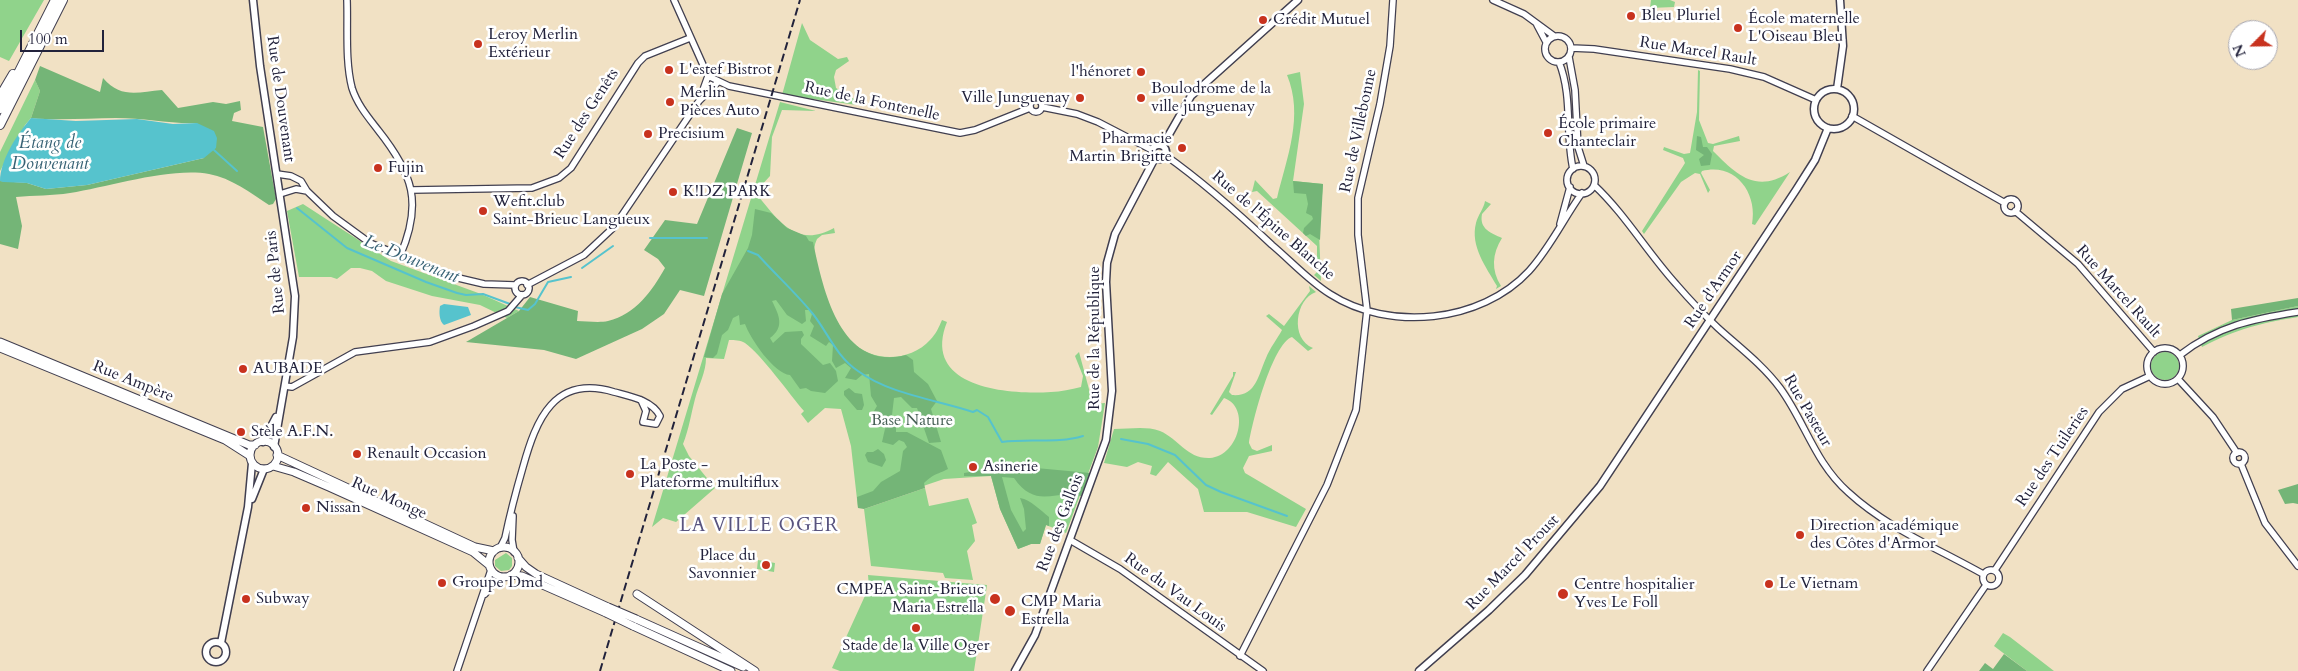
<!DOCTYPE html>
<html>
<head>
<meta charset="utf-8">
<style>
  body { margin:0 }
  #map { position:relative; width:2298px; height:671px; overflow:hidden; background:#f1e1c4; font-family:Cardo,serif }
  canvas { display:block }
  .north { position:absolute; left:2228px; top:20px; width:50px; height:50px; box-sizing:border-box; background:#fff; border:1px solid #a7a7b1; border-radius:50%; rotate:247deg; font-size:14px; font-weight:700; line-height:20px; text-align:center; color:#22223b }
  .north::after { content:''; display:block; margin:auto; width:18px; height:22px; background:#c8321e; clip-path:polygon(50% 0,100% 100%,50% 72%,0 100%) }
  .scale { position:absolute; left:20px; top:30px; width:84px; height:22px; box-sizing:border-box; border:2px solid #22223b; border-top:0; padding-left:6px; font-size:15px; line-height:18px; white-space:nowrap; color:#22223b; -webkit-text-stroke:4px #fff; paint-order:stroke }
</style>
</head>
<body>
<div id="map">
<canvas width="2298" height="671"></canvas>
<div class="north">N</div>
<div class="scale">100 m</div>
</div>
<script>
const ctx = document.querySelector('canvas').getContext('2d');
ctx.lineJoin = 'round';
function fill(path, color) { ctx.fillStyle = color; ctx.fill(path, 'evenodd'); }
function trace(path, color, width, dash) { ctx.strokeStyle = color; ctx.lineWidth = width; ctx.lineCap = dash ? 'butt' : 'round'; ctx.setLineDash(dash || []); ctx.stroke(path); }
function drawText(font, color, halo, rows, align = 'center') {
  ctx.font = font + ' Cardo,serif'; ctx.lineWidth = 5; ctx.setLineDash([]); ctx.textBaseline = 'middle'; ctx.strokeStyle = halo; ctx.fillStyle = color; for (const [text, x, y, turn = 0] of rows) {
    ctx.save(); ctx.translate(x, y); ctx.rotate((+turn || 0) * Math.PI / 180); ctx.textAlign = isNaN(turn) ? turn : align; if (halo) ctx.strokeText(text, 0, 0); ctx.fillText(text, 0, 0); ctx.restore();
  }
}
fill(new Path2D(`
  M0 0H44L9 61 0 57Z
  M1651 0H1670L1675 2 1674 7 1650 8Z
  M802 23 810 40 838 59 847 57 849 61 836 70 834 77 836 88 859 102 857 105 782 95Z
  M1698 70 1700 71 1699 120 1708 143 1713 144 1739 136 1740 141 1714 146 1713 151C1737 175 1756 194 1790 172L1755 225 1752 224C1758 194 1736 162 1702 171L1701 173 1710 190 1708 193 1700 174 1695 173 1681 182 1644 234 1642 231 1685 163 1683 158 1663 150 1664 147 1684 154 1690 153 1697 112Z
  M1300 72 1304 104 1293 181 1323 184 1319 231 1321 281 1314 275 1317 272V246L1257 191 1252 192 1255 180 1273 199 1277 198C1287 157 1304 116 1287 75Z
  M35 80 40 91 31 118 25 125 0 171V152Z
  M780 102 816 111 782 110 772 137 770 176 760 187 759 197C780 223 798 248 834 228L835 233 822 235 817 239C811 251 816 264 820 276 826 298 835 324 851 341 872 363 910 362 930 340 936 334 939 327 942 320L947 322C921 387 1006 395 1051 392 1061 392 1071 389 1081 387L1083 376 1075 356 1079 352 1093 404 1105 403 1098 447 1066 533 1046 525 1040 544H1031L1018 549 1000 509 991 476 944 479 858 508 851 446 841 409 825 408 808 423 801 414 804 411C790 395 761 354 745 343 740 340 735 340 729 340L724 359 706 358C706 372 699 384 695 399 691 414 689 429 683 444L689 456 715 488 676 522 663 518 652 527Z
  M1485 201 1491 204 1482 214C1479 229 1491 233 1502 238 1492 254 1491 270 1501 286L1496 289 1497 286C1486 267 1470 246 1476 223 1478 215 1484 208 1485 201Z
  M303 204 391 261 481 294 519 311 507 318 480 305 432 296 386 281 372 271 360 268H351L337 279 331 277H299L287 211Z
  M1309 286 1316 292C1295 299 1290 339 1313 348L1308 351 1292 337C1272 344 1252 423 1249 443L1252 449 1257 451 1272 445V451L1249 456 1243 468 1245 473 1306 509 1296 527 1247 512H1204L1198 489 1168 462 1156 476 1150 474 1152 466 1138 462 1127 467 1104 463 1114 429C1130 429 1146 426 1160 431 1179 439 1187 459 1210 458 1239 456 1251 407 1224 398L1212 415 1210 414 1233 376V372H1236L1229 392 1232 395C1256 397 1258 376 1266 358 1270 348 1277 339 1282 330L1266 316 1269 314 1284 326 1310 291Z
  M2298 306V317C2260 323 2237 329 2202 347L2198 336 2232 320Z
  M2151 366a14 14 0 1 1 28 0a14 14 0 1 1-28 0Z
  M925 488 929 506 968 498 977 523 972 525 975 541 967 551 973 580 945 578 943 573 871 566 864 509Z
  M506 553 512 558V566L509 570 501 571 495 566V560Z
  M758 560 775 563 774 572 757 569Z
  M868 575 987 585 974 671H840L832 668 869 587Z
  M2003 633 2010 637 2054 671H2027L1994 646Z`), '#90d38b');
fill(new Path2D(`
  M40 66 100 92 103 78C121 99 138 92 162 90L178 108 213 102 226 104 240 101 241 110 234 113 232 121 263 127 276 199 273 204 269 205C251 193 231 178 209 174 170 167 109 187 70 193 52 196 34 195 16 197L22 226 18 249 0 244V181L27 183 46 189 87 185 204 158 197 123C170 124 144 118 116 118 88 118 60 121 31 118L40 91 35 80Z
  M737 128 752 133 704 296 680 290 664 314 642 329 576 359 544 350 466 342 519 311 530 297 578 311 577 321C586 321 599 323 608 321 636 314 652 291 665 268L658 259 644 250 665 220 697 224Z
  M1697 136 1701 137 1703 147H1707L1712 154 1710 165 1701 166 1699 159 1704 155 1696 150Z
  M1293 181 1323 184 1320 240 1310 234 1306 236 1303 233 1304 228 1313 219 1312 216 1306 213 1308 204 1306 194 1294 193Z
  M755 209 771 213 787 228 806 236 809 241 813 242C823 289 840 372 906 355L913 360 914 372 928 384 937 401 931 409 941 442 929 443 917 408H912L901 397 894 398 892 415 879 419 874 411 877 406 871 396 869 374 862 375 856 380 845 378 851 368 845 363 836 368 832 361 833 345 829 342 826 346 810 336 814 326 810 321 812 314 809 310H805L806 321 802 324 787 315 776 300 772 301C779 315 785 327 770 338L773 343 785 332 802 331 804 335 801 339V344L823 365 830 363 836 371 838 381 825 393 811 391 806 388 800 389 790 375C774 374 750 338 745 324L740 325 739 315 733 318 728 330 722 335 717 354 713 358 704 357 722 294 748 248 752 235Z
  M2298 298V306L2232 320 2231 309Z
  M849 388 855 393 862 394 864 405 862 410H857L844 395V391Z
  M892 422 896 424V432H907L941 450 948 469C936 475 935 473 924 483L925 488 864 509 858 508 857 497 873 491 881 482 900 471 903 451 907 447 904 442 899 440 893 445 882 442C884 435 884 429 888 423Z
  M878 449 884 454 886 460 882 467 868 462 865 455 867 452H873Z
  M1004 460 1019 468 1033 464 1036 468 1090 473 1081 496C1055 489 1036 510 1014 478L1002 477 1011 510 1023 532 1026 529 1024 509 1020 498C1031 500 1040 510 1049 517V526L1046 525 1040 544H1031L1018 549 1000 509 991 476H964V473L999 467Z
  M2298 484V504L2293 503 2285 504 2278 490Z
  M2004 654 2027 671H1979L1985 663 1993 669Z`), '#74b577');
fill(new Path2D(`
  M31 118 76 121 137 119 173 124 197 123 214 131 217 138 216 148 204 158 87 185 46 189 27 183 3 182 0 181C0 160 18 133 31 118Z
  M444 304 468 307 471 315 444 325C439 321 439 312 440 306Z`), '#56c3cd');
trace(new Path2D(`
  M214 150 237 171
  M297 208 347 248 426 282 457 293 466 295 483 294 510 304
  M650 238H707
  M748 251 758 255C776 275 796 293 813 314 828 333 836 356 858 371 889 394 937 400 973 412L977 410 988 417 1002 442C1029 438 1057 444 1083 436
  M582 268 613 246
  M515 307 528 310 535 304 548 282 571 277
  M1121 439 1148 444 1175 455 1206 485 1221 492 1287 516`), '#56c3cd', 2);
const tertiary = new Path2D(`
  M347 0C348 28 345 61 352 88 357 104 368 117 378 130 413 174 423 203 400 256
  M674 0 708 76 729 86 960 133 975 130 1030 108
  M1493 0 1524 14 1554 36
  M1537 25 1546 42
  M1545 49a13 13 0 1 1 26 0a13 13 0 1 1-26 0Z
  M1571 48 1594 49 1730 69 1764 77 1816 100
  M1569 57 1575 90 1578 147 1584 166
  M1559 62C1573 97 1565 133 1573 169
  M708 76 699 101 718 82
  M1030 106a6 6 0 1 1 12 0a6 6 0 1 1-12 0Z
  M1042 107 1077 114 1098 122 1152 150
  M1852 116 2005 203
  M1165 155C1203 182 1238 213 1272 245 1291 261 1309 281 1330 294 1389 332 1481 323 1529 271 1550 248 1564 218 1582 193
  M1567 180a14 14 0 1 1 28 0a14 14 0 1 1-28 0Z
  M277 174 291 176 301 181 307 191 333 216 370 243 450 276 484 284 515 285
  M1594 185C1625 214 1647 252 1676 284 1689 299 1703 314 1718 328 1739 347 1763 365 1780 388 1805 422 1815 463 1848 492 1887 528 1937 548 1983 574
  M412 190 532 188 559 178 571 168 638 63 645 56 690 38
  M280 194 296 189 307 191
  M2004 206a7 7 0 1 1 14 0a7 7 0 1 1-14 0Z
  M2015 211 2078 264 2154 352
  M1560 224 1570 187
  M515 288a7 7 0 1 1 14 0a7 7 0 1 1-14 0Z
  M527 285 584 255 614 227 699 101
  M2147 366a18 18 0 1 1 36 0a18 18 0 1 1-36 0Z
  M2180 355C2217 326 2253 319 2298 312
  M2178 379 2213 417 2237 453
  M285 386 292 387 355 352 430 342 474 326 508 311 522 295
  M2233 458a6 6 0 1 1 12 0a6 6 0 1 1-12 0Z
  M2241 464 2265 523 2298 566
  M513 516 512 540 514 552
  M1070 540 1120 569 1263 671
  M500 548 505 538C510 514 516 491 523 467 536 420 554 374 614 392 629 396 652 400 660 416L656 424 643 422 646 411 641 400
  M1983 578a8 8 0 1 1 16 0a8 8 0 1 1-16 0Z
  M1995 570 2099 412 2122 389 2150 376
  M485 594 493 584 504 577
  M1240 656 1327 485 1356 410 1367 310 1358 235V198L1380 104 1390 46 1393 0
  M457 671 491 570
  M1927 671 1986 585`);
const secondary = new Path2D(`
  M253 0 260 66 295 296 293 337 274 447
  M1837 89 1843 46 1840 0
  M1814 109a20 20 0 1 1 40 0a20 20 0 1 1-40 0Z
  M1163 145 1191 96 1298 0
  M1152 152a7 7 0 1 1 14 0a7 7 0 1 1-14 0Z
  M263 442 276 417
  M252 499 264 469
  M206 652a10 10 0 1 1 20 0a10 10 0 1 1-20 0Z
  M221 643 248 507 252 463
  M1015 671 1035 635 1106 440 1112 391 1106 282 1107 263 1115 234 1155 158
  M1419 671 1489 610 1525 575 1600 486 1796 190 1815 160 1828 128`);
const primary = new Path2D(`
  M0 342 249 445H255
  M0 348 225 440 250 456
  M250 455a14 14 0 1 1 28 0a14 14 0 1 1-28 0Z
  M277 455 475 547 494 551
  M273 466 294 472 329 487 473 552 489 565
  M489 562a15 15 0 1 1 30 0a15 15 0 1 1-30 0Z
  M518 558 526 567 536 574 608 607
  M511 575 522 576 606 613
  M637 594 755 671
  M636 619 743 667
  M633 626 731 671`);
const trunk = new Path2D(`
  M0 96 13 74
  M0 109 55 0
  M0 125 63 0`);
trace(tertiary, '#413f50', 8);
trace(secondary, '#413f50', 9);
trace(primary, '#413f50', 9);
trace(trunk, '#413f50', 10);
trace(tertiary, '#fff', 5.5);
trace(secondary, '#fff', 6);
trace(primary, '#fff', 7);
trace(trunk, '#fff', 8);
trace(new Path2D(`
  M600 671 800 0`), '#22223b', 2, [8, 4]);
const primaryBridge = new Path2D(`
  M608 607 636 619
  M606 613 633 626`);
trace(primaryBridge, '#413f50', 9, []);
trace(primaryBridge, '#fff', 7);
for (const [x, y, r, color] of [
  [1631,16,5,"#c8321e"],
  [1263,20,5,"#c8321e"],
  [1738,28,5,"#c8321e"],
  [478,44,5,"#c8321e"],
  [669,70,5,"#c8321e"],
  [1141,72,5,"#c8321e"],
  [1080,98,5,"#c8321e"],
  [1141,98,5,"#c8321e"],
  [670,102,5,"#c8321e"],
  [1548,133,5,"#c8321e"],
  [648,134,5,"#c8321e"],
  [1182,148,5,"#c8321e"],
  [378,168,5,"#c8321e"],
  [673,192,5,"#c8321e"],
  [483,211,5,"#c8321e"],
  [243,369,5,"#c8321e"],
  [241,432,5,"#c8321e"],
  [357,454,5,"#c8321e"],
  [973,467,5,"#c8321e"],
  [630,474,5,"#c8321e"],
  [306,508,5,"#c8321e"],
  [1800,535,5,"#c8321e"],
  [766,565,5,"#c8321e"],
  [442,583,5,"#c8321e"],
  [1769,584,5,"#c8321e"],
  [1563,594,6,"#c8321e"],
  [246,599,5,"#c8321e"],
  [995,599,6,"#c8321e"],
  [1010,611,6,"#c8321e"],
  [916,628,5,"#c8321e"]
]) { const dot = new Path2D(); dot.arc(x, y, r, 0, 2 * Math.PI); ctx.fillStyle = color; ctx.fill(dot); trace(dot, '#fff', 2); }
drawText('16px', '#22223b', '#fff', [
  ["Bleu Pluriel",1641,16],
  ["École maternelle",1748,19],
  ["L'Oiseau Bleu",1748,37],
  ["Crédit Mutuel",1273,20],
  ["Leroy Merlin",488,35],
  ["Extérieur",488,53],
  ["L'estef Bistrot",679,70],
  ["l'hénoret",1131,72,"right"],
  ["Boulodrome de la",1151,89],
  ["ville junguenay",1151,107],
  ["Merlin",680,93],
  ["Pièces Auto",680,111],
  ["Ville Junguenay",1070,98,"right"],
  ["École primaire",1558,124],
  ["Chanteclair",1558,142],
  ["Precisium",658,134],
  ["Pharmacie",1172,139,"right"],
  ["Martin Brigitte",1172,157,"right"],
  ["Fujin",388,168],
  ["K!DZ PARK",683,192],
  ["Wefit.club",493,202],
  ["Saint-Brieuc Langueux",493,220],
  ["AUBADE",253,369],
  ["Stèle A.F.N.",251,432],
  ["Renault Occasion",367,454],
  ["La Poste -",640,465],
  ["Plateforme multiflux",640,483],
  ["Asinerie",983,467],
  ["Nissan",316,508],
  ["Direction académique",1810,526],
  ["des Côtes d'Armor",1810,544],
  ["Place du",756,556,"right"],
  ["Savonnier",756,574,"right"],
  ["Groupe Dmd",452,583],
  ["Le Vietnam",1779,584],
  ["Centre hospitalier",1574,585],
  ["Yves Le Foll",1574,603],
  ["CMPEA Saint-Brieuc",984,590,"right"],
  ["Maria Estrella",984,608,"right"],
  ["Subway",256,599],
  ["CMP Maria",1021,602],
  ["Estrella",1021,620],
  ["Stade de la Ville Oger",916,646,"center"]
], 'left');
drawText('16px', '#22223b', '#fff', [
  ["Rue Marcel Rault",1698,52,9],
  ["Rue de Douvenant",280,99,82],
  ["Rue de la Fontenelle",872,102,12],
  ["Rue des Genêts",587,114,-57],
  ["Rue de Villebonne",1359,131,-78],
  ["Rue de l'Épine Blanche",1273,226,41],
  ["Rue de Paris",276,272,-96],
  ["Rue d'Armor",1714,290,-56],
  ["Rue Marcel Rault",2118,292,48],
  ["Rue de la République",1095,338,-90],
  ["Rue Ampère",133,382,22],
  ["Rue Pasteur",1807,411,60],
  ["Rue des Tuileries",2053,457,-56],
  ["Rue Monge",389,499,24],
  ["Rue des Gallois",1061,523,-69],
  ["Rue Marcel Proust",1513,563,-46],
  ["Rue du Vau Louis",1175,593,36]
]);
drawText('16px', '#486057', '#fff', [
  ["Base Nature",912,421]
]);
drawText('italic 18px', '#376275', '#fff', [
  ["Étang de",50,144],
  ["Douvenant",50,165],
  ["Le Douvenant",411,260,22]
]);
ctx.letterSpacing = '1px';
drawText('19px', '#59547f', '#fff', [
  ["LA VILLE OGER",759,527]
]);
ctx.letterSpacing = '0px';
</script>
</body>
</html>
